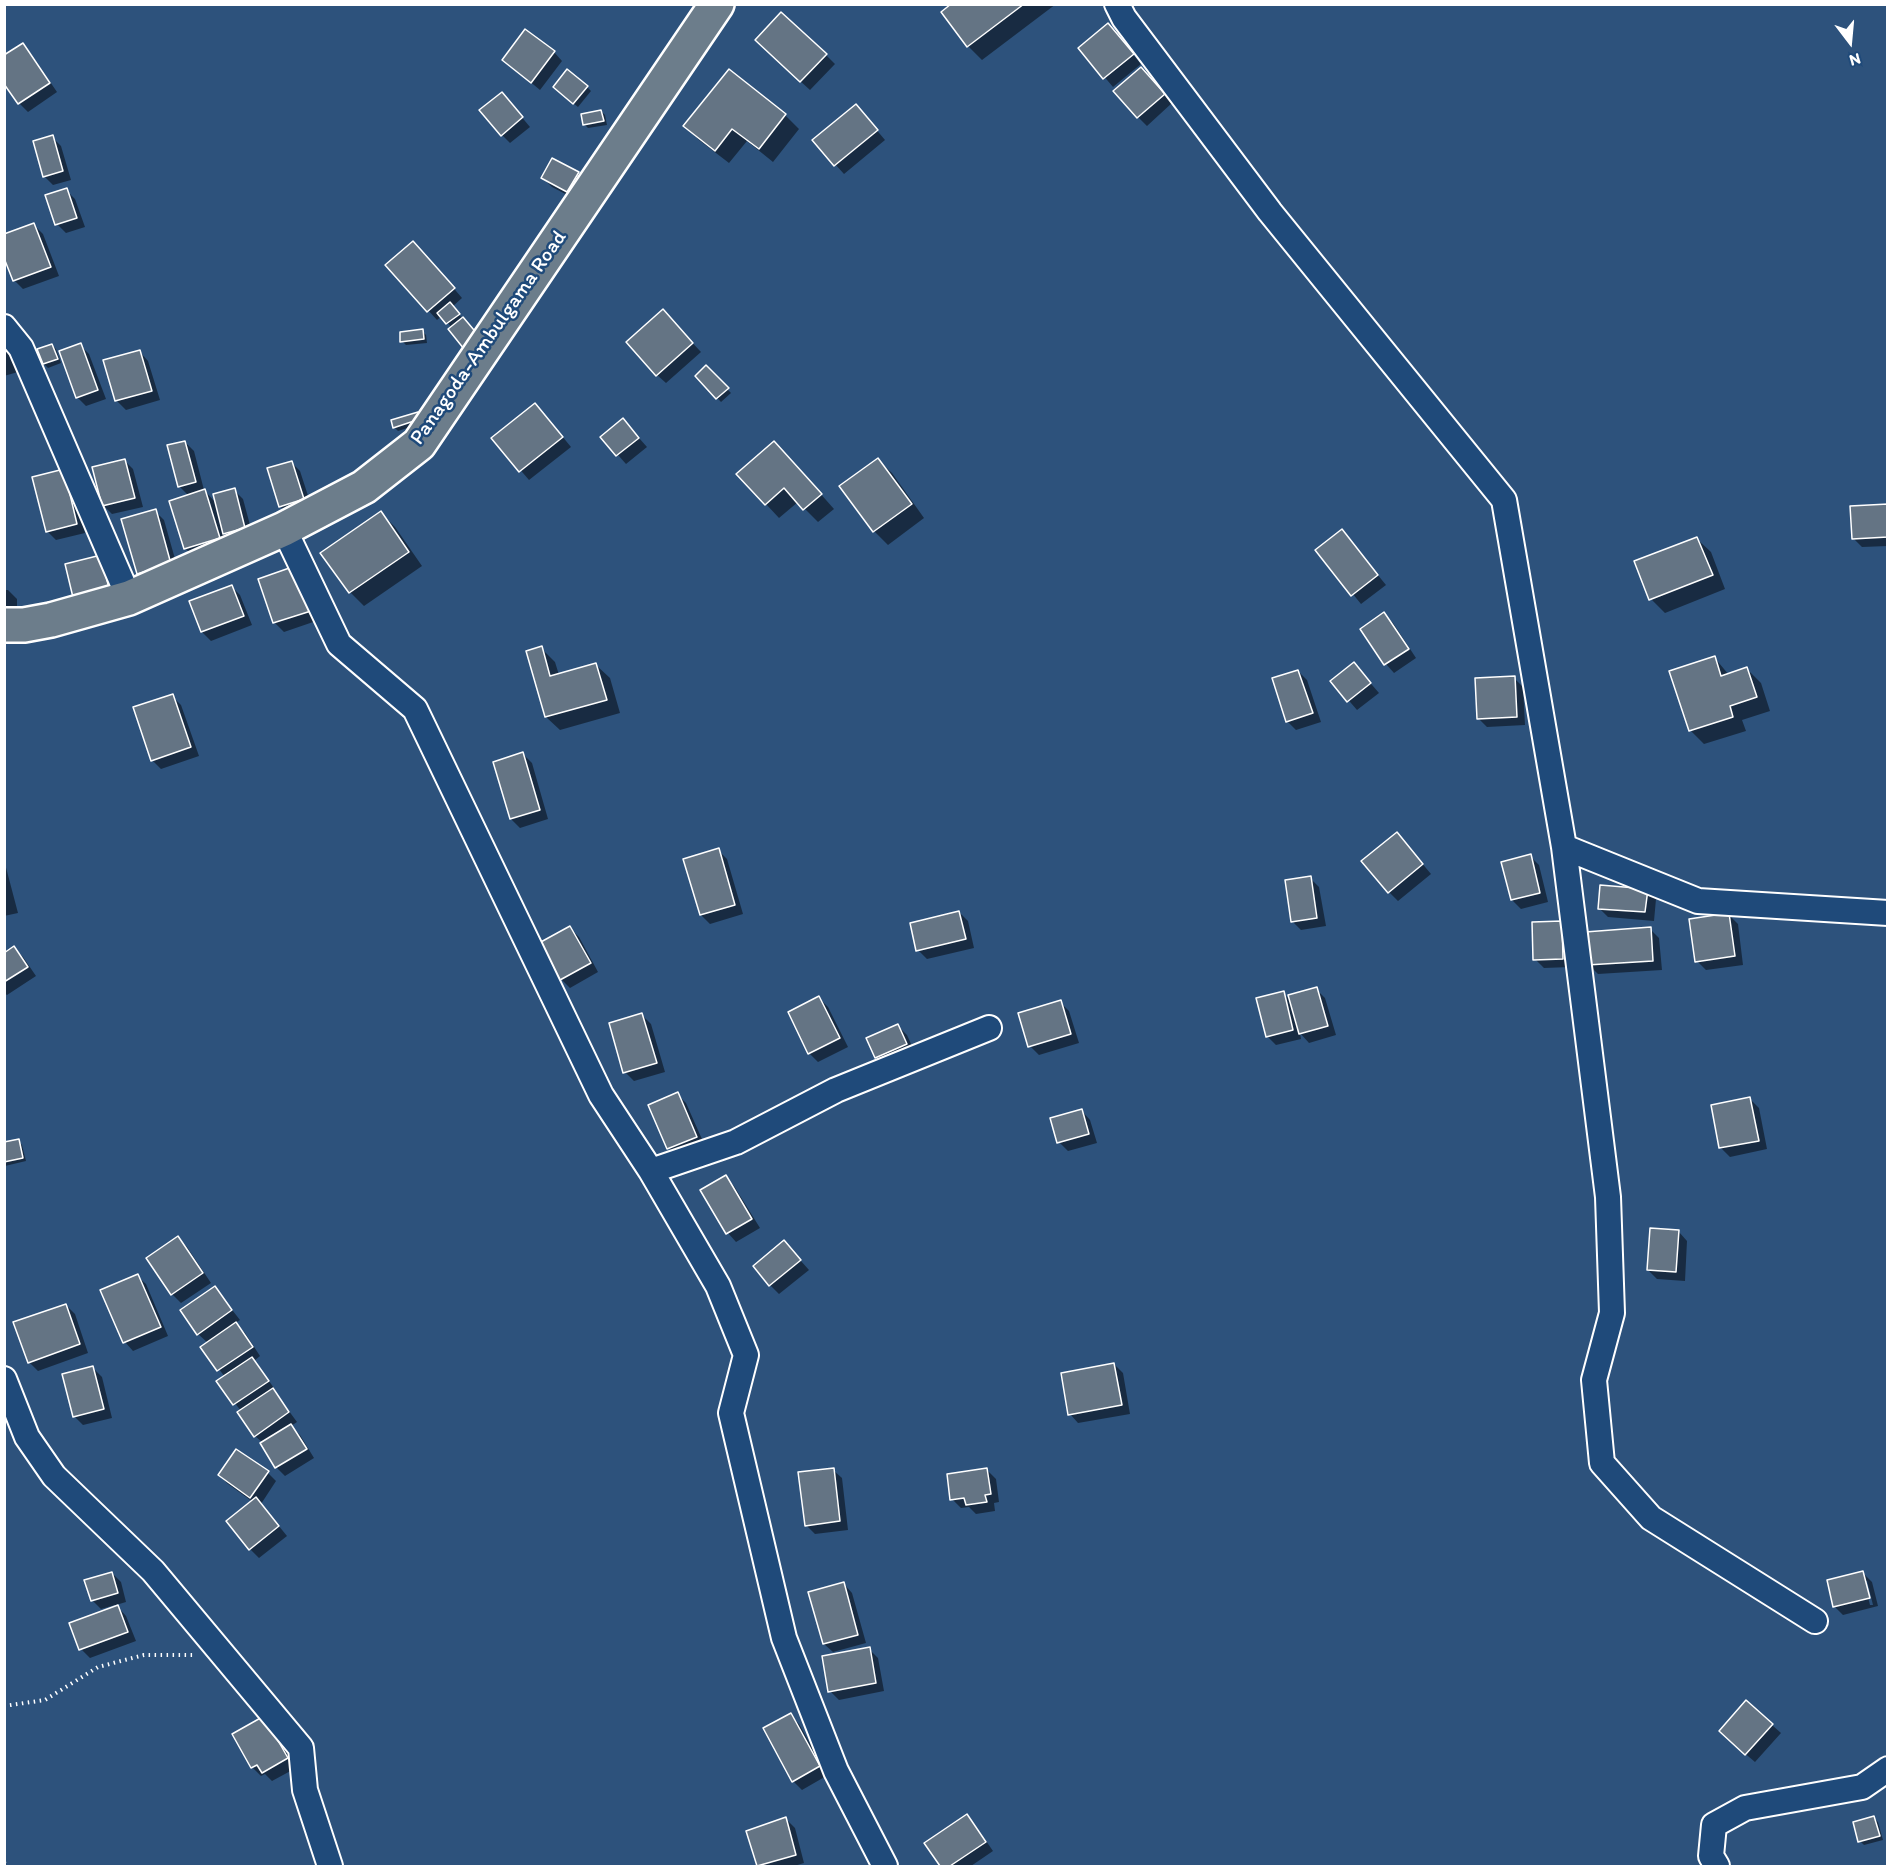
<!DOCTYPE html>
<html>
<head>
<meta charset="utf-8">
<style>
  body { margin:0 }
  #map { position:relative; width:1892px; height:1871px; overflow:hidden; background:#2d527c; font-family:Itim,sans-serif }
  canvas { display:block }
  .frame { position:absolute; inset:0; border:6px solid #fff; pointer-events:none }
  .north { position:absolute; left:1820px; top:12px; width:60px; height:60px; -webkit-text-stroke:4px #1f4a7a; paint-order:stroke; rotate:164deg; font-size:16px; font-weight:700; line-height:24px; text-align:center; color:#fff }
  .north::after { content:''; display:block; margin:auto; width:21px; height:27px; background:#fff; clip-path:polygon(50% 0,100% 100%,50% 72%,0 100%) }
</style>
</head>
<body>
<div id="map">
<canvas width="1892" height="1871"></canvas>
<div class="frame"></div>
<div class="north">N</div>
</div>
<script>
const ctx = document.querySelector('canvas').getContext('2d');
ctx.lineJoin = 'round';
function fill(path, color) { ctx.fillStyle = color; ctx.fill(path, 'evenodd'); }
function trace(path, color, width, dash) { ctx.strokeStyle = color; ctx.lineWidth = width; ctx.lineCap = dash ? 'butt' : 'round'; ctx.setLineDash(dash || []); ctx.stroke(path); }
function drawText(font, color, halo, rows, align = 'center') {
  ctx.font = font + ' Itim,sans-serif'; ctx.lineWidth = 5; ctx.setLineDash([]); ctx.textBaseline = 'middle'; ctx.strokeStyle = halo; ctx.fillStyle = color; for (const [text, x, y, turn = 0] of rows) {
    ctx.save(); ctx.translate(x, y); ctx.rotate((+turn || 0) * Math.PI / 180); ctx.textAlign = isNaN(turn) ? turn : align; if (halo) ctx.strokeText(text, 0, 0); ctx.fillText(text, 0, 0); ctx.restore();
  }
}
fill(new Path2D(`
  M954 4H1056L982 60 968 46 943 13Z
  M1116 34 1141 64 1113 87 1080 48Z
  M23 45 31 54 57 92 28 112 19 103Z
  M765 49 826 55 835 64 810 90Z
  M554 52 562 61 540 90 504 60Z
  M729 71 785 115 799 129 773 162 747 141 729 163 699 140 685 126Z
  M1150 78 1172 103 1147 126 1138 117Z
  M587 87 591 91 578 107 558 91Z
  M510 103 530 127 510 143 502 135Z
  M601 111 605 115 607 125 588 128 584 124Z
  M864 115 885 140 844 174 814 141Z
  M52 137 61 146 71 180 53 185 44 176Z
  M578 173 587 182 577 200 552 187 543 178Z
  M66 190 75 199 85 227 66 233 57 224Z
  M34 225 43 234 59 276 23 289 14 280Z
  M422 251 462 298 452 307 463 319 452 328 442 316 437 320 387 265Z
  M671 320 701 352 666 383 657 375Z
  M422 331 426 335 427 343 406 345 402 341Z
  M4 335 10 340 18 372 4 376Z
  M52 345 56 349 61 363 48 368 44 364Z
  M80 345 89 354 106 399 86 406 77 397Z
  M140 352 148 361 160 400 126 410 117 401 105 361Z
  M706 367 731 393 721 402 697 376Z
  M543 413 571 447 529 480 493 438Z
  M418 414 423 423 398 431 394 427Z
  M623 420 647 447 626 464 602 437Z
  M185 442 194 451 204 490 217 504 234 490 243 499 250 525 229 531V534L251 528 233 542 223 531 228 547 194 557 185 548 189 496 179 486Z
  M787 456 834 509 818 522 798 502 779 518 738 474Z
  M124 460 133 469 143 507 112 514 103 505Z
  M878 460 892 473 924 518 888 545 874 531Z
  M292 463 300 471 312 508 289 515 280 506Z
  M72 479 85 533 56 540 47 531Z
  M1888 505V546L1862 547 1853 538Z
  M155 511 164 520 179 573 147 582 138 573Z
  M381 513 395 527 422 566 364 606 350 592Z
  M1342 531 1386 585 1361 604 1317 550Z
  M1697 539 1711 552 1725 589 1665 613 1651 599Z
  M295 568 319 620 284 632 275 623 260 579Z
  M231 586 240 595 252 625 211 641 202 632 191 602Z
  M4 590H8L17 599V623H4Z
  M1384 614 1393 623 1416 658 1394 673 1386 664 1362 629Z
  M541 648 555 662 559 675 596 665 610 678 620 713 560 730 546 717Z
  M1714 657 1729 675 1747 669 1761 683 1770 711 1742 720 1746 731 1704 744 1691 731 1671 672Z
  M1354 664 1379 693 1357 710 1332 681Z
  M1298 671 1307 680 1321 722 1296 730 1287 721Z
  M1514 678 1523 687 1525 725 1487 727 1478 718Z
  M172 696 181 705 199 756 161 769 152 760Z
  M523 754 532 763 548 819 520 828 511 819Z
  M1405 843 1431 874 1398 901 1389 892Z
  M718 850 727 859 743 914 710 924 701 915Z
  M1530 856 1539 865 1548 902 1521 909 1512 900Z
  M4 860 18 913 4 916Z
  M1310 878 1319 887 1326 926 1301 930 1292 921Z
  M1647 890 1656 899 1654 921 1608 917 1599 908Z
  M959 912 968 921 974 948 927 959 918 950Z
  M1729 915 1738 924 1743 965 1706 970 1697 961Z
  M1561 923 1571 967 1544 968 1535 959Z
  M570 928 579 937 598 972 570 988 561 979Z
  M1650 929 1659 938 1662 970 1598 974 1589 965Z
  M14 948 23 957 36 976 7 995 4 993V955Z
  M1316 989 1325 998 1336 1035 1309 1043 1300 1033 1301 1039 1276 1045 1267 1036 1283 993 1291 1001Z
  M819 998 828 1007 848 1047 818 1062 809 1053Z
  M1060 1002 1069 1011 1079 1043 1039 1055 1030 1046Z
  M642 1015 651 1024 665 1072 634 1081 625 1072Z
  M898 1026 907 1035 915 1053 885 1066 876 1057Z
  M677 1094 686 1103 705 1146 678 1157 669 1148 650 1105Z
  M1750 1099 1759 1108 1767 1149 1730 1157 1721 1148Z
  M1082 1111 1090 1120 1097 1143 1068 1151 1059 1142Z
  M18 1141 22 1145 26 1161 5 1166 4 1144Z
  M725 1177 734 1186 760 1228 736 1242 728 1233 702 1190Z
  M1679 1232 1687 1241 1685 1281 1657 1279 1648 1270Z
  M178 1238 187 1247 211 1283 181 1303 172 1294 148 1258Z
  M784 1242 809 1270 779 1294 770 1285Z
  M137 1276 146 1284 168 1336 133 1351 125 1342Z
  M215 1288 240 1320 235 1323 245 1333 260 1356 254 1361 260 1368 276 1391 275 1392 297 1422 291 1426 300 1435 314 1458 285 1476 276 1467 263 1443 255 1436 241 1411 218 1381 225 1377 202 1347 208 1343 198 1334Z
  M66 1305 75 1314 88 1353 38 1371 29 1362Z
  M1114 1364 1123 1373 1130 1414 1078 1423 1070 1414Z
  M93 1368 102 1377 112 1418 83 1425 74 1416Z
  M833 1470 842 1478 848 1530 815 1534 806 1525Z
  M987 1470 996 1479 999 1502 994 1503 995 1511 976 1514 969 1507 961 1508 952 1499Z
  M268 1473 276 1481 261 1504 287 1536 259 1558 250 1549 253 1502 228 1484 219 1475Z
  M112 1573 121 1582 126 1602 116 1605 126 1616 136 1641 90 1658 81 1649 115 1608V1605L101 1609 92 1600Z
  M1863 1573 1872 1582 1878 1606 1843 1615 1834 1606ZM1864 1581H1867L1873 1605H1870Z
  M844 1584 852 1593 866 1643 833 1652 824 1644Z
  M869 1649 878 1658 884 1691 839 1700 830 1691Z
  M790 1715 799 1724 828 1775 802 1790 793 1781Z
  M1772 1725 1781 1733 1755 1762 1729 1740Z
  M273 1727 296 1768 272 1781 265 1774 261 1776 252 1767Z
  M966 1816 975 1825 993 1851 971 1866H942L926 1844Z
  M1874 1818 1878 1822 1883 1840 1864 1845 1860 1841Z
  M786 1819 795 1828 804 1863 794 1866H758L748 1832Z`), '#0007');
const building = new Path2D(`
  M951 4H1024L967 47 941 12Z
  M781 12 827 54 800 82 755 40Z
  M1108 23 1134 54 1103 79 1078 48Z
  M525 29 555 51 531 83 502 60Z
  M23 43 50 83 18 104 4 84V55Z
  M1141 67 1165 94 1137 118 1113 91Z
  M567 69 588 86 573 104 553 87Z
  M729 69 786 114 759 149 732 129 715 151 683 126Z
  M502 92 523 117 501 136 479 110Z
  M856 104 878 130 834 166 812 140Z
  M601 110 604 121 583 125 581 114Z
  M53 135 63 171 43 177 33 141Z
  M552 158 579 172 567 192 541 178Z
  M67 188 77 218 55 225 45 195Z
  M34 223 51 267 13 281 4 258V234Z
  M413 241 455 288 427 312 385 265Z
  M450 302 460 314 446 324 437 313Z
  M663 309 693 343 656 376 626 342Z
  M463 317 479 336 464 349 448 329Z
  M423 329 424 339 400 342V332Z
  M81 343 98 390 76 398 59 351Z
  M52 344 58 359 43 364 37 349Z
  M140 350 152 391 115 401 103 360Z
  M706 365 729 388 716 399 695 376Z
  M535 403 563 437 519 472 491 438Z
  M418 412 420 419 393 428 391 420Z
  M623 418 639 438 616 456 600 437Z
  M185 441 196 482 178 487 167 445Z
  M774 441 822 494 803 510 784 488 765 505 736 474Z
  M878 458 912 504 873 532 839 486Z
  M125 459 135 498 102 506 92 467Z
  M292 461 304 499 279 507 267 468Z
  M64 469 77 524 46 532 32 477Z
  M235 488 245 528 223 534 213 494Z
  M205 489 220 538 184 549 169 501Z
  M1888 504V537L1852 539 1850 506Z
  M156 509 171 564 137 574 121 519Z
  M381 511 409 552 349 593 320 553Z
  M1342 529 1378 575 1351 596 1315 550Z
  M1697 537 1713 575 1649 600 1634 561Z
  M101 555 112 601 76 610 65 564Z
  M295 566 311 611 273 623 258 579Z
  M232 585 244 616 201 632 189 601Z
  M1384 612 1409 649 1384 665 1360 629Z
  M542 646 550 676 596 663 607 700 545 717 526 651Z
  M1715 656 1721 676 1747 667 1757 697 1730 706 1733 717 1689 731 1669 671Z
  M1354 662 1371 683 1347 702 1330 681Z
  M1298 670 1313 713 1286 722 1272 678Z
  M1515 676 1517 717 1477 719 1475 678Z
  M173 694 191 747 151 761 133 707Z
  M523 752 540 810 510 819 493 762Z
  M1397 832 1423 864 1388 893 1361 861Z
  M719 848 735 905 700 915 683 859Z
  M1531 854 1540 893 1511 900 1501 862Z
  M1311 876 1317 918 1291 922 1285 880Z
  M1600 885 1648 889 1645 912 1598 909Z
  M959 911 966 939 916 951 910 923Z
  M1729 913 1735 956 1695 962 1689 919Z
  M1562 921 1563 959 1533 960 1532 922Z
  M570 926 591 963 560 980 539 943Z
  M1651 927 1653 961 1587 965 1585 932Z
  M14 946 28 967 4 982V953Z
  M1317 987 1328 1026 1299 1034 1288 995Z
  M1284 991 1293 1030 1266 1037 1256 998Z
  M819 996 840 1038 808 1054 788 1012Z
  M1061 1000 1071 1034 1028 1047 1018 1013Z
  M642 1013 657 1063 623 1073 609 1023Z
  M898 1024 907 1044 875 1058 866 1038Z
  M678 1092 697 1137 667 1149 648 1105Z
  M1750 1097 1759 1141 1719 1148 1711 1105Z
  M1082 1109 1089 1134 1057 1143 1050 1118Z
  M19 1139 23 1158 4 1162V1142Z
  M726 1175 752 1219 726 1234 700 1190Z
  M1650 1228 1679 1230 1676 1272 1647 1270Z
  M178 1236 203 1273 171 1295 146 1258Z
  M784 1240 801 1260 769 1286 753 1266Z
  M138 1274 161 1327 123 1343 100 1290Z
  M215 1286 232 1310 197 1335 180 1310Z
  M66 1304 80 1344 28 1363 13 1322Z
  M236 1322 253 1347 217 1371 200 1347Z
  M252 1357 269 1381 233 1405 216 1381Z
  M1114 1363 1122 1405 1068 1415 1061 1373Z
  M93 1366 104 1409 73 1417 62 1374Z
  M273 1388 289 1412 254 1437 237 1412Z
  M291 1424 307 1449 275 1468 260 1443Z
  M236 1449 269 1471 250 1498 218 1475Z
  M834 1468 840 1521 805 1526 798 1472Z
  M987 1468 991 1494 985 1495 987 1502 966 1505 964 1498 950 1500 947 1474Z
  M256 1497 279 1526 249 1550 226 1521Z
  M1863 1571 1870 1598 1833 1607 1827 1580Z
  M112 1572 118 1593 91 1601 84 1580Z
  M844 1582 858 1635 823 1644 808 1592Z
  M118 1605 128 1632 79 1650 69 1623Z
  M870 1647 876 1683 828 1692 822 1656Z
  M1746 1700 1773 1724 1745 1755 1719 1731Z
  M791 1713 820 1766 792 1782 763 1728Z
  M264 1716 288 1758 262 1773 257 1765 251 1768 232 1734Z
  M967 1814 986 1842 950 1866H940L924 1843Z
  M1874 1816 1880 1836 1858 1842 1853 1822Z
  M786 1817 796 1855 757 1866 746 1831Z`);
fill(building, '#647484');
trace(building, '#fff', 1.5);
const minor = new Path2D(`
  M1117 4 1124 18 1270 212 1504 500 1564 847 1698 901 1888 913
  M4 327 21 348 129 598
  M284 529 339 644 415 709 601 1095 651 1171 718 1286 746 1355 731 1413 784 1638 836 1771 885 1866
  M1564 847 1608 1197 1612 1313 1594 1380 1602 1463 1651 1518 1815 1621
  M651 1171 736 1142 836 1090 989 1028
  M4 1379 27 1437 54 1476 153 1571 301 1748 305 1790 330 1866
  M1717 1866 1711 1856 1714 1825 1745 1808 1862 1787 1888 1769`);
const primary = new Path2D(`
  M4 625H24L51 620 129 598 284 529 364 487 419 444 717 4`);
trace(minor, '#fff', 28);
trace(primary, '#fff', 38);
trace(new Path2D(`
  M4 1706 45 1700 98 1667 144 1655H193
  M4 1862 6 1866`), '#fff', 4, [1.5, 4.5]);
trace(minor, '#1f4a7a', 24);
trace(primary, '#6c7d8b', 33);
drawText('21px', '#fff', '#1f4a7a', [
  ["Panagoda-Ambulgama Road",489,338,-55]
]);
</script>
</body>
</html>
